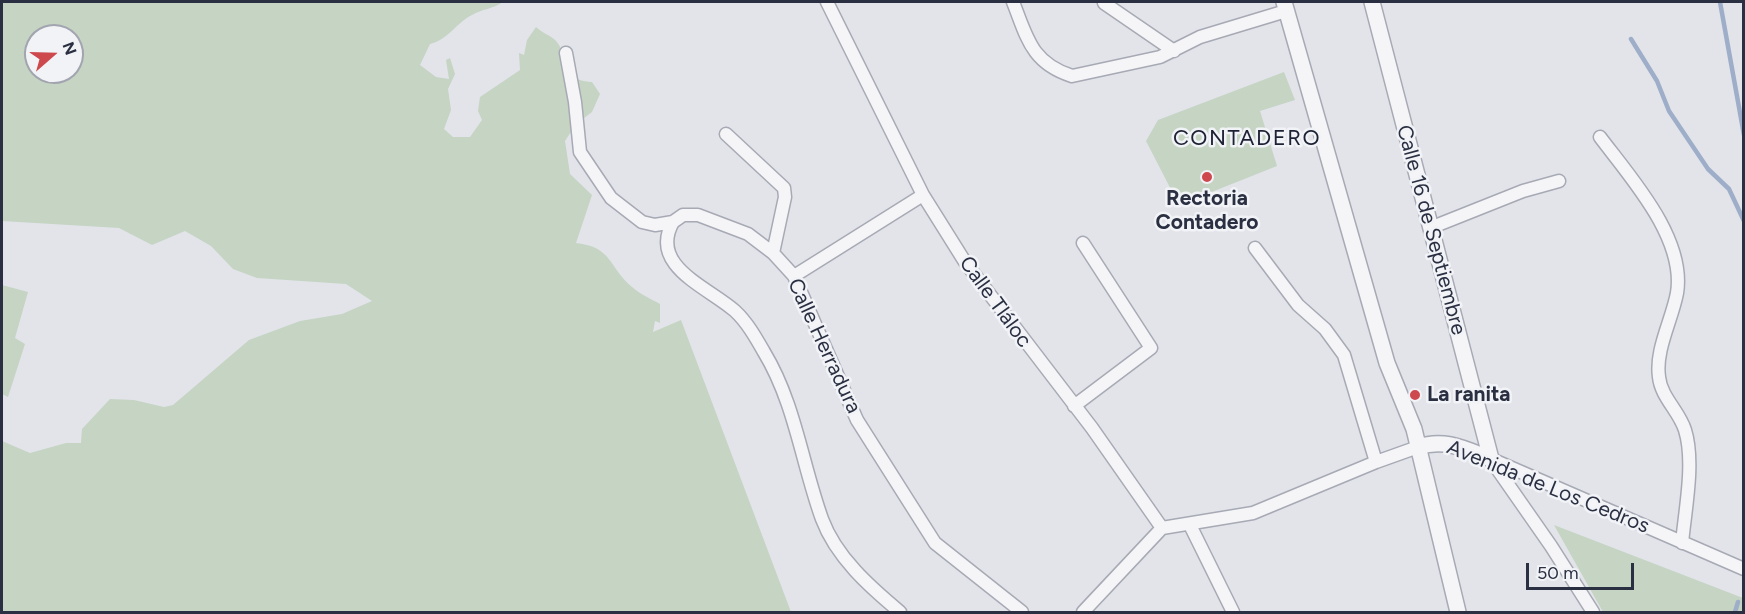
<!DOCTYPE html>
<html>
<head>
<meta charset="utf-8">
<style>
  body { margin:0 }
  #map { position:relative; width:1745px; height:614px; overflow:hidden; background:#e2e4ea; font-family:Figtree,sans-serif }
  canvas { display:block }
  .frame { position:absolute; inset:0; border:3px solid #2a3042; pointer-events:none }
  .north { position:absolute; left:24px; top:24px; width:60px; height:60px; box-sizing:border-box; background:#f2f3f7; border:2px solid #a2a5af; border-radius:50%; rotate:70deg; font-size:16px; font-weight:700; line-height:24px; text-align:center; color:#2a3042 }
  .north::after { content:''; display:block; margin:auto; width:21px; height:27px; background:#cd494e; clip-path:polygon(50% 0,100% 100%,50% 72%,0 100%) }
  .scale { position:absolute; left:1526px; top:563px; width:108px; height:27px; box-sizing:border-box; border:3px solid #2a3042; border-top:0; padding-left:8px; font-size:18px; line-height:21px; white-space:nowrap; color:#2a3042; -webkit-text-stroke:4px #f2f3f7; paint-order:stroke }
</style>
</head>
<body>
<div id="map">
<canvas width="1745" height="614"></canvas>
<div class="frame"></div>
<div class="north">N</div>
<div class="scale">50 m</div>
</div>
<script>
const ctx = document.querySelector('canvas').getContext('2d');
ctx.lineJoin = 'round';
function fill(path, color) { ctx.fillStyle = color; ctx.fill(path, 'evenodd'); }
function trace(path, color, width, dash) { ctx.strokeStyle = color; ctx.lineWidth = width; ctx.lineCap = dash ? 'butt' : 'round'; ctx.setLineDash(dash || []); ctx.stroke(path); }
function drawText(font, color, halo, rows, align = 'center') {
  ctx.font = font + ' Figtree,sans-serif'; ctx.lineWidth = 5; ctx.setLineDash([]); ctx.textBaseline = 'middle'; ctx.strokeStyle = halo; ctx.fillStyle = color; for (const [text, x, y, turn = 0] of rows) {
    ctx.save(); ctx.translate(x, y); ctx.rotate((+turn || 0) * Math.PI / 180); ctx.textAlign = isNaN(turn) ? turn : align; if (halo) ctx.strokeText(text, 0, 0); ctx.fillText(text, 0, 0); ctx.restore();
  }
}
fill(new Path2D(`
  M2 2H503C493 9 482 9 472 15 456 23 449 39 430 44L420 65 436 77 449 79 446 60 450 58 455 74 448 89 451 110 444 129 453 137H470L482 120 478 111 480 97 520 70 519 53 524 55 527 40 536 27C542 33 550 35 555 40 571 55 554 79 592 82L600 94 592 112 576 124 565 141 570 174 592 195 576 243C613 247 608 267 632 287 640 294 651 299 660 304V323L655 321 653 332 681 320 791 612H2V441L30 453 66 443H81L82 429 110 399 134 400 164 407 173 405 249 340 300 321 342 314 372 301 346 284 257 278 233 269 211 246 185 231 152 245 119 228 2 221ZM36 36H72V72H36Z
  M1284 72 1295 100 1260 111 1277 166 1179 205 1146 141 1158 120Z
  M2 285 28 292 15 338 25 344 8 397 2 394Z
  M1554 525 1743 598V612H1603Z`), '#c5d4c3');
trace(new Path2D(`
  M1720 2 1744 135
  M1631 39 1657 81 1669 111 1708 169 1729 189 1744 221
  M1735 612 1738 602`), '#9eaec9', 4.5);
const minor = new Path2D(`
  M827 2 923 195 965 262 1092 428 1162 528
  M1013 2C1027 37 1031 63 1072 76L1160 57 1200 37 1286 11
  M1104 3 1174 51
  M566 53 575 102 580 152 611 198 642 222 655 225 673 222 683 215H698L748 234 773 253 794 276 857 420 935 543 1022 612
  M726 134 784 188 785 197 773 253
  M1600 137C1630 177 1686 238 1677 293 1672 320 1655 350 1659 377 1661 397 1679 411 1685 430 1695 462 1685 510 1682 543
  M673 222C648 266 708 287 735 311 747 322 756 338 764 352 795 403 802 464 822 519 836 557 870 587 900 612
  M1430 228 1523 191 1559 181
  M1255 248 1298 305 1325 329 1344 355 1376 462
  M794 276 923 195
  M1074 406 1151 348 1083 243
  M1491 459 1744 569
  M1491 460 1551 546 1593 612
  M1190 525 1233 612
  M1083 612 1162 528 1253 513 1376 462 1418 447`);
const tertiary = new Path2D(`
  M1284 2 1387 363 1414 429 1458 612
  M1372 2 1491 459
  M1418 447C1445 438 1465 449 1491 459`);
trace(minor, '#a7aab4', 15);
trace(tertiary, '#a7aab4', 18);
trace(minor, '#f5f5f8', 12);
trace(tertiary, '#f5f5f8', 15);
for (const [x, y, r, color] of [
  [1207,177,6,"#cd494e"],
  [1415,395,6,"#cd494e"]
]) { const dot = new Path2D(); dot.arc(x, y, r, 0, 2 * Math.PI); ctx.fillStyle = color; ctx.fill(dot); trace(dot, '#f2f3f7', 2); }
drawText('bold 21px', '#2a3042', '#f2f3f7', [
  ["Rectoria",1207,199],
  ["Contadero",1207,223],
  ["La ranita",1427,395,"left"]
]);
drawText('21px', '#2a3042', '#f2f3f7', [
  ["Calle 16 de Septiembre",1431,230,75],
  ["Calle Tláloc",995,302,54],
  ["Calle Herradura",824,346,65],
  ["Avenida de Los Cedros",1548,487,22]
]);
ctx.letterSpacing = '1.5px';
drawText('22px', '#1c2133', '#f2f3f7', [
  ["CONTADERO",1247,139]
]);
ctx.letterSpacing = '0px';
</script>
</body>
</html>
